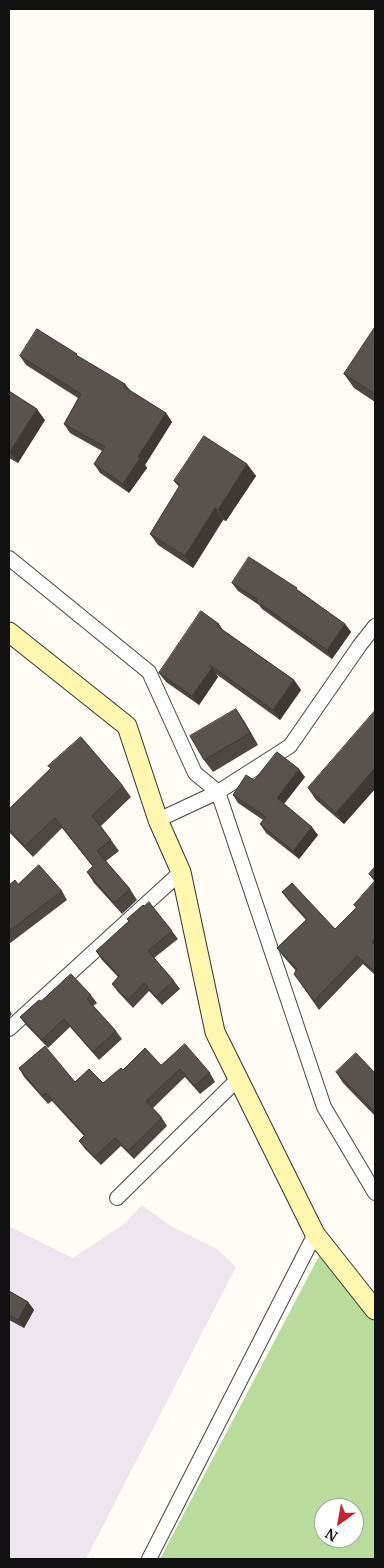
<!DOCTYPE html>
<html>
<head>
<meta charset="utf-8">
<style>
  body { margin:0 }
  #map { position:relative; width:384px; height:1568px; overflow:hidden; background:#fffdf5; font-family:Merriweather,serif }
  canvas { display:block }
  .frame { position:absolute; inset:0; border:10px solid #111; pointer-events:none }
  .north { position:absolute; left:314px; top:1498px; width:50px; height:50px; box-sizing:border-box; background:#fff; border:1px solid #a0a0a0; border-radius:50%; rotate:212deg; font-size:14px; font-weight:700; line-height:20px; text-align:center; color:#111 }
  .north::after { content:''; display:block; margin:auto; width:18px; height:22px; background:#c4262e; clip-path:polygon(50% 0,100% 100%,50% 72%,0 100%) }
</style>
</head>
<body>
<div id="map">
<canvas width="384" height="1568"></canvas>
<div class="frame"></div>
<div class="north">N</div>
</div>
<script>
const ctx = document.querySelector('canvas').getContext('2d');
ctx.lineJoin = 'round';
function fill(path, color) { ctx.fillStyle = color; ctx.fill(path, 'evenodd'); }
function trace(path, color, width, dash) { ctx.strokeStyle = color; ctx.lineWidth = width; ctx.lineCap = dash ? 'butt' : 'round'; ctx.setLineDash(dash || []); ctx.stroke(path); }
fill(new Path2D(`
  M142 1205 171 1226 217 1249 236 1267 86 1559H9V1226L73 1258 124 1224Z`), '#eee6ef');
fill(new Path2D(`
  M319 1256 375 1318V1559H160ZM324 1508H354V1538H324Z`), '#b9dc9c');
const street = new Path2D(`
  M9 558 149 672 195 773 218 792 324 1107 375 1193
  M158 820 218 792 290 746 360 645 375 626
  M9 1029 181 872
  M117 1198 238 1079
  M149 1559 315 1234`);
const secondary = new Path2D(`
  M9 632 127 726 158 820 181 872 215 1032 315 1234 375 1310`);
trace(street, '#444', 16);
trace(secondary, '#333', 21);
trace(street, '#fff', 14);
trace(secondary, '#fff6b0', 19);
fill(new Path2D(`
  M375 327V402L354 388 344 374Z
  M20 356 80 358 125 384 130 390 166 413 172 422 145 465 147 468 129 493 100 473 94 464 102 451 70 433 64 424 78 398 26 365Z
  M9 391 45 420 18 463 9 458Z
  M247 464 256 476 226 521 223 520 193 568 158 545 150 534 179 487 174 481Z
  M232 583 299 591 345 624 351 632 332 659 262 609 259 605 238 591Z
  M219 624 223 630 294 680 301 690 280 720 216 674 218 677 199 705 166 682 159 673Z
  M236 709 244 721 258 745 213 772 204 760Z
  M375 713V789L344 824 316 800 308 788Z
  M305 777 284 804 318 835 299 859 266 833 260 824 263 820 238 803 233 795 254 780Z
  M123 786 131 797 101 826 119 851 106 861 130 889 137 900 122 914 94 883 87 872 93 867 62 828 33 857 9 832V809Z
  M375 867V975L363 964 319 1010 294 974 296 971 283 956 277 948 306 920 288 900 282 892 335 929 356 908 354 905 375 882 369 874Z
  M18 884 62 891 67 900 9 944V885Z
  M172 931 178 939 154 958 174 981 180 989 162 1005 149 991 133 1008 118 992 112 984 118 977 102 960 96 951Z
  M91 995 97 1003 93 1006 116 1031 122 1039 99 1060 70 1027 48 1048 26 1025 20 1017 41 1001Z
  M9 1009 12 1014 9 1017Z
  M161 1065 210 1073 215 1082 200 1094 185 1077 153 1108 162 1118 167 1126 134 1159 121 1146 101 1165 85 1149 79 1141 84 1136 52 1101 48 1104 24 1077 19 1068 75 1082 103 1083 123 1070Z
  M336 1072 375 1073V1116L343 1083Z
  M9 1291 28 1302 34 1310 24 1328 9 1320Z`), '#4d4742');
fill(new Path2D(`
  M37 409 45 420 18 463 10 452Z
  M166 413 172 422 145 465 147 468 129 493 123 484 138 457Z
  M247 464 256 476 226 521 218 510Z
  M215 508 223 520 193 568 185 556Z
  M345 624 351 632 332 659 327 650Z
  M210 665 218 677 199 705 192 696Z
  M294 680 301 690 280 720 273 710Z
  M236 709 244 721 258 745 250 733Z
  M375 768V789L344 824 336 813Z
  M299 769 305 777 282 806 277 798Z
  M312 827 318 835 299 859 293 851Z
  M375 938V947L372 942Z
  M28 1302 34 1310 24 1328 18 1320Z`), '#3f3936');
const building = new Path2D(`
  M375 327V394L344 374Z
  M37 329 77 354 76 355 125 384 124 387 166 413 138 457 140 458 123 484 94 464 105 447 64 424 81 394 20 356Z
  M9 391 37 409 10 452 9 451Z
  M204 436 247 464 218 510 215 508 185 556 150 534 180 485 174 481Z
  M249 557 297 588 296 589 345 624 327 650 256 601 257 599 232 583Z
  M201 611 219 624 217 626 294 680 273 710 210 665 212 668 192 696 159 673Z
  M236 709 250 733 204 760 190 736Z
  M374 712 375 713V768L336 813 308 788Z
  M81 737 123 786 92 816 111 840 97 851 130 889 114 903 87 872 93 866 55 818 25 846 9 829V809L51 768 48 766Z
  M277 752 299 769 277 798 312 827 293 851 260 824 266 817 233 795 246 775 254 780Z
  M39 865 62 891 9 931V885L15 880 18 884Z
  M375 867V880L369 874Z
  M375 881V938L372 942 375 945V972L357 956 314 1001 294 974 297 969 277 948 307 919 282 892 292 883 335 929 357 907 354 905Z
  M149 902 172 931 148 951 174 981 156 997 144 983 128 1000 112 984 119 976 96 951 129 921 127 919 143 905 144 906Z
  M71 974 91 995 87 999 116 1031 93 1052 64 1019 42 1040 20 1017 39 1000 41 1001Z
  M185 1044 210 1073 194 1086 180 1069 146 1101 162 1118 128 1151 115 1138 95 1157 79 1141 85 1135 46 1093 42 1096 19 1068 45 1046 75 1082 89 1069 103 1083 121 1068 123 1070 145 1048 161 1065Z
  M356 1053 375 1073V1112L366 1103 336 1072Z
  M9 1291 28 1302 18 1320 9 1315Z`);
fill(building, '#5a524d');
trace(building, '#3f3936', 1);
</script>
</body>
</html>
